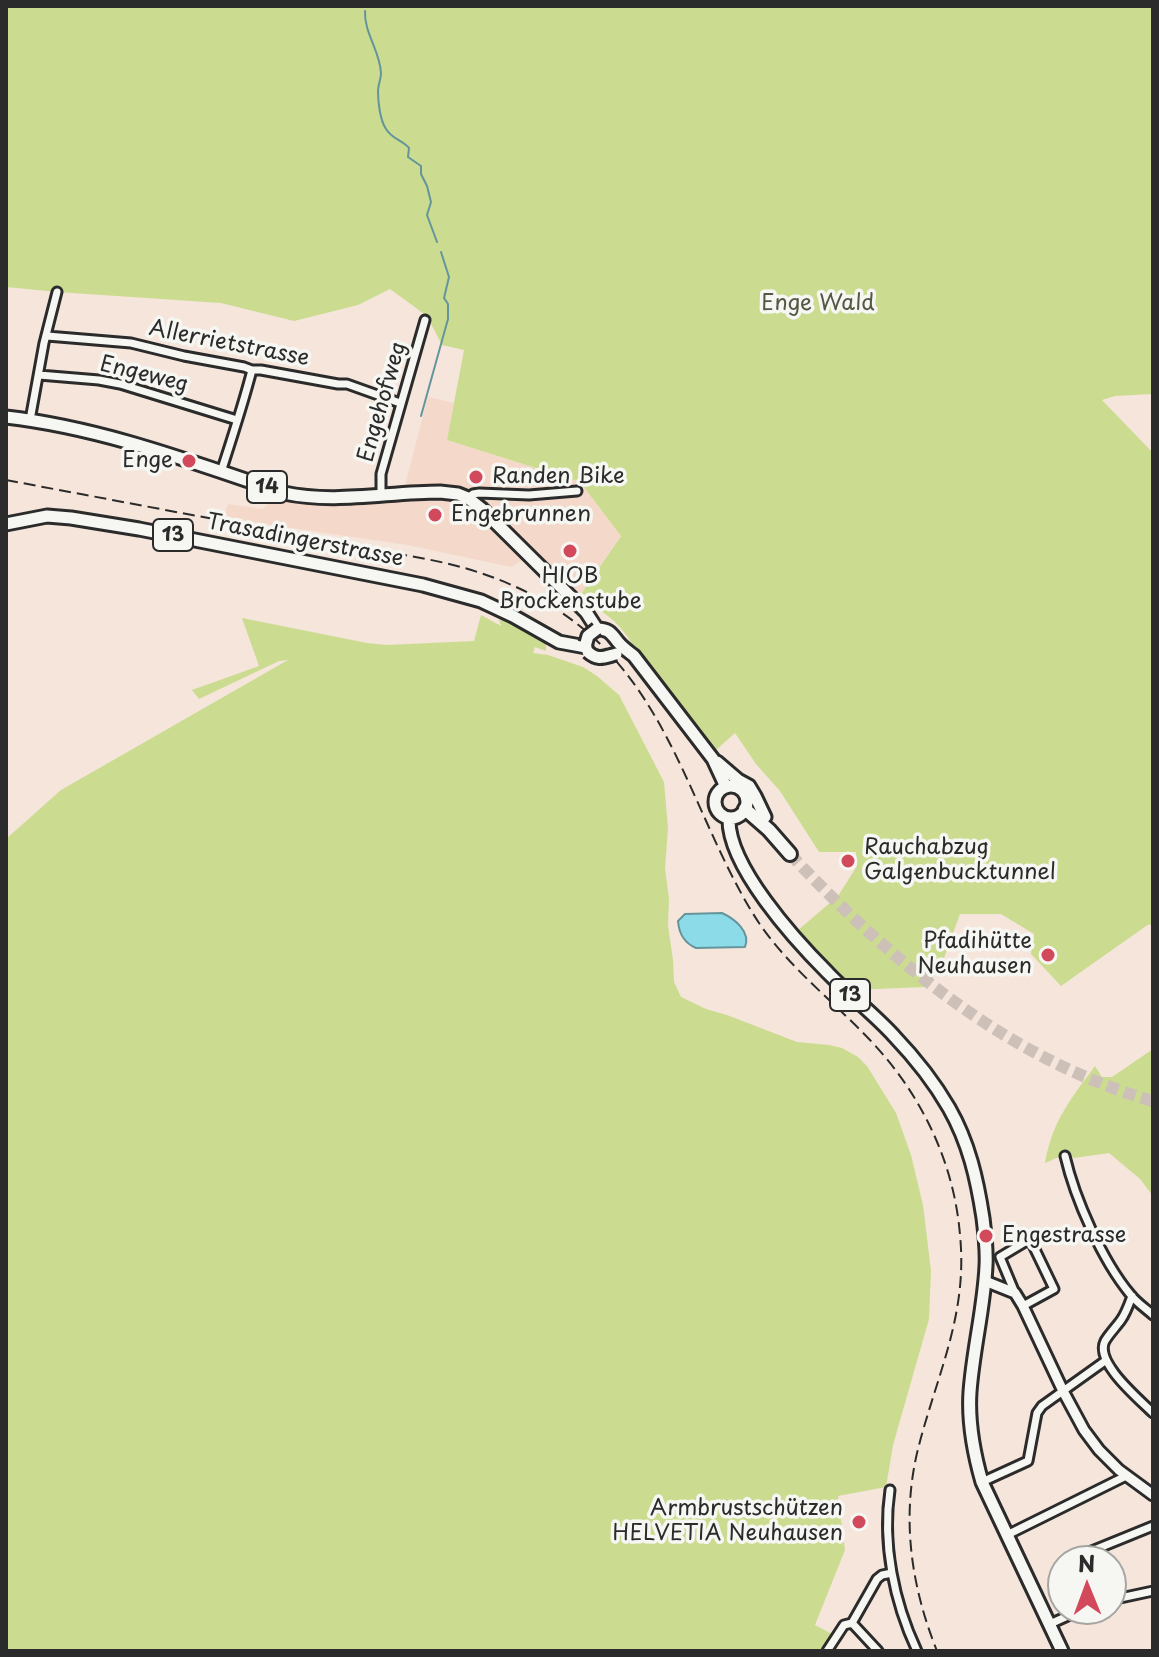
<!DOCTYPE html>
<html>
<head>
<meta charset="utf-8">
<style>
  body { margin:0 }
  #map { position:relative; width:1159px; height:1657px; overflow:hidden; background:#f5e5db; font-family:"Playpen Sans",sans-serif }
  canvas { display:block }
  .frame { position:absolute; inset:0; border:8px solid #2b2b2b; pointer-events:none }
  .north { position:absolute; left:1047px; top:1545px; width:80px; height:80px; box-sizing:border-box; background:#f6f6f2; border:2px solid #a5a5a2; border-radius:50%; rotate:359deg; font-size:22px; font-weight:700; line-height:32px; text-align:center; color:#2b2b2b }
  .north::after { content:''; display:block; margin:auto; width:28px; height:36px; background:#d1495b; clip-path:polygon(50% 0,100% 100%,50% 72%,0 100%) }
</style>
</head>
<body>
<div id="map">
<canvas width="1159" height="1657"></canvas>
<div class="frame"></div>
<div class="north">N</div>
</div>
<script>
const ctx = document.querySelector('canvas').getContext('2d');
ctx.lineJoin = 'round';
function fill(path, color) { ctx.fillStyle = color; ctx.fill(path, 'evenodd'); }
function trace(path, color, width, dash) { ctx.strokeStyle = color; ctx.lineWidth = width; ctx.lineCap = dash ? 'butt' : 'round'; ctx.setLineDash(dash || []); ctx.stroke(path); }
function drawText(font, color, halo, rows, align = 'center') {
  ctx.font = font + ' "Playpen Sans",sans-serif'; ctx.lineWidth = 7; ctx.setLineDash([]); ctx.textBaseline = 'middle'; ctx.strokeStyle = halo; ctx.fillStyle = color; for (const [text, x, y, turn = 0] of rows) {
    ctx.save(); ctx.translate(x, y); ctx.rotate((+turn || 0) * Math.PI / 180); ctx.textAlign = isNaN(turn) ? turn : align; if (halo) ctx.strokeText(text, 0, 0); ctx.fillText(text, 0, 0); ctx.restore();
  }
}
fill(new Path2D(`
  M428 397 454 403 447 440 580 482 621 535 579 597 476 500 404 489Z
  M436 497 449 499 472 510 524 559 511 567 407 545 223 518 228 504 263 509 275 498 340 503Z`), '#f4d9cb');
fill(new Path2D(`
  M6 6H1153V394L1115 396 1102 400 1153 453V927L1149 924 1061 986 1031 954 1034 934 1001 914H960L940 969 925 987 853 990 797 931 838 896 857 866 856 852H819L780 791 756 764 735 733 716 750 634 647C618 620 605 613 579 597L621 536 580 482 447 440 464 350 442 345 427 316 390 289 358 305 294 321 221 303 57 292 6 287Z
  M481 615 501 626 499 619 504 618 546 643V651L535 647 533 653 548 655 583 667 597 676 619 695 664 782 668 828 665 869 669 898 668 925 673 960 674 982 681 997 706 1009 727 1015 797 1042 829 1045 842 1048 858 1057 867 1066 896 1113 911 1155 923 1205 931 1271 929 1319 893 1445 886 1487 838 1496 845 1550 815 1625 832 1634 822 1651H6V839L61 790 288 660 279 661 199 699 192 690 259 666 242 618 367 643 387 645 474 641Z
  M1153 1049V1196L1140 1179 1109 1153 1074 1158 1066 1154 1045 1163C1052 1122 1071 1098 1095 1066L1102 1077H1112Z`), '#cbdc90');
const water = new Path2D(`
  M722 913C735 919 751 932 745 947L696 948C684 943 679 934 678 921L685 914Z`);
fill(water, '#8cdbe8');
trace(water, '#65959c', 2);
trace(new Path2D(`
  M365 11C364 33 380 51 381 73 381 79 378 85 378 91 378 102 380 120 386 129 392 139 402 140 409 148L408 157 421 166V174L427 186 431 202 427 215 437 242
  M421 416 448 319V304L444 298 449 277 441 252`), '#65959c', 2);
trace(new Path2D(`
  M790 854C890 961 1009 1060 1153 1101`), '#cdc0b8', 12, [12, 6]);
const street = new Path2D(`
  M47 336 131 343 184 356 244 367 252 370H261L338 384H347L400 403
  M39 375 99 380 120 384 237 420
  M30 420 44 343 57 292
  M221 472C232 438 243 405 252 370
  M381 495V474L425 320
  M468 498 473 494 479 493 529 495 577 491
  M1065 1156C1075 1199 1102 1260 1130 1294 1136 1302 1145 1308 1153 1315
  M1015 1293 1000 1257 1030 1239 1054 1289 1023 1306
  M1132 1296C1129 1304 1126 1313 1121 1320 1116 1327 1109 1334 1105 1341 1094 1362 1139 1399 1153 1413
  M982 1482 1028 1461 1037 1413 1042 1406 1105 1361
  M890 1490C882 1544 894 1602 917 1651
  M1007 1535 1126 1476
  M1067 1561 1153 1526
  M1111 1600 1153 1591
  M852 1623 877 1579 882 1575 892 1573
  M1050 1624 1083 1609
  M827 1651 844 1625 852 1623 878 1651`);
const secondary = new Path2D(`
  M985 1281 1015 1293 1023 1306 1063 1391 1084 1430 1099 1450 1119 1470 1153 1495`);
const primary = new Path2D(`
  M6 417C102 428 192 462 284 493 335 504 388 492 440 492L458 494 468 498 482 509 586 612 597 629C609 629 611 633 618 642 623 648 629 652 634 656L713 759 726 787
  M6 524 47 516 71 518 139 529 423 585 481 601 513 616 559 642 586 647
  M717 762 738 780 749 786 755 796 765 817
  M715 802a16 16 0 1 1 32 0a16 16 0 1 1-32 0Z
  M729 818C727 865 795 940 828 973 849 995 874 1014 894 1036 915 1058 934 1082 949 1108 969 1143 977 1179 983 1218 985 1234 987 1250 986 1266 984 1308 973 1350 970 1392 968 1422 974 1454 982 1482L1062 1651`);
const highway = new Path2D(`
  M745 809 769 830 790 854`);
trace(street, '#2b2b2b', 13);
trace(secondary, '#2b2b2b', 15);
trace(primary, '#2b2b2b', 17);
trace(highway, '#2b2b2b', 18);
trace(street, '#f6f6f2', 7);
trace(secondary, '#f6f6f2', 9);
trace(primary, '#f6f6f2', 11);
trace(highway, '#f6f6f2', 12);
trace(new Path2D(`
  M6 480 426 559C490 571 549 596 597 641 674 714 698 823 752 912 782 962 829 997 869 1039 920 1092 954 1161 960 1235 968 1315 937 1374 918 1449 901 1518 911 1586 937 1651`), '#2b2b2b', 2, [12, 6]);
const primaryBridge = new Path2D(`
  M586 643 588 636 597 629
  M588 652C598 661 604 657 616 654`);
trace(primaryBridge, '#2b2b2b', 17, []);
trace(primaryBridge, '#f6f6f2', 11);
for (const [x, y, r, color] of [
  [189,461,8,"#d1495b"],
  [476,477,8,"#d1495b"],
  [435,515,8,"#d1495b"],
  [570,551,8,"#d1495b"],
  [848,861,8,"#d1495b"],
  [1048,955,8,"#d1495b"],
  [986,1236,8,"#d1495b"],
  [859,1522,8,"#d1495b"]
]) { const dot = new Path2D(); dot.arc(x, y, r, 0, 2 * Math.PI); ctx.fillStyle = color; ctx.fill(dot); trace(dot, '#f6f6f2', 3); }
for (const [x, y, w] of [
  [267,487,40],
  [173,535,40],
  [850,995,40]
]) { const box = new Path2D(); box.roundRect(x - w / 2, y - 16, w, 32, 6); ctx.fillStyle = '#f6f6f2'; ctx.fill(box); trace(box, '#2b2b2b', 2); }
drawText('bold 20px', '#2b2b2b', null, [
  ["14",267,487],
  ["13",173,535],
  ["13",850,995]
]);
drawText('22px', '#535744', '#f6f6f2', [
  ["Enge Wald",818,304]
]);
drawText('22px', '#2b2b2b', '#f6f6f2', [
  ["Allerrietstrasse",229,344,11],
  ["Engeweg",144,375,14],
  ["Engehofweg",383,402,-74],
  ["Trasadingerstrasse",305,541,11]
]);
drawText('22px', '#2b2b2b', '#f6f6f2', [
  ["Enge",173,461,"right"],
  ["Randen Bike",492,477],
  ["Engebrunnen",451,515],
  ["HIOB",570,577,"center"],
  ["Brockenstube",570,602,"center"],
  ["Rauchabzug",864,848],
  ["Galgenbucktunnel",864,873],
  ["Pfadihütte",1032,942,"right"],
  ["Neuhausen",1032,967,"right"],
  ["Engestrasse",1002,1236],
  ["Armbrustschützen",843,1509,"right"],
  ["HELVETIA Neuhausen",843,1534,"right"]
], 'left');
</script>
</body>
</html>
